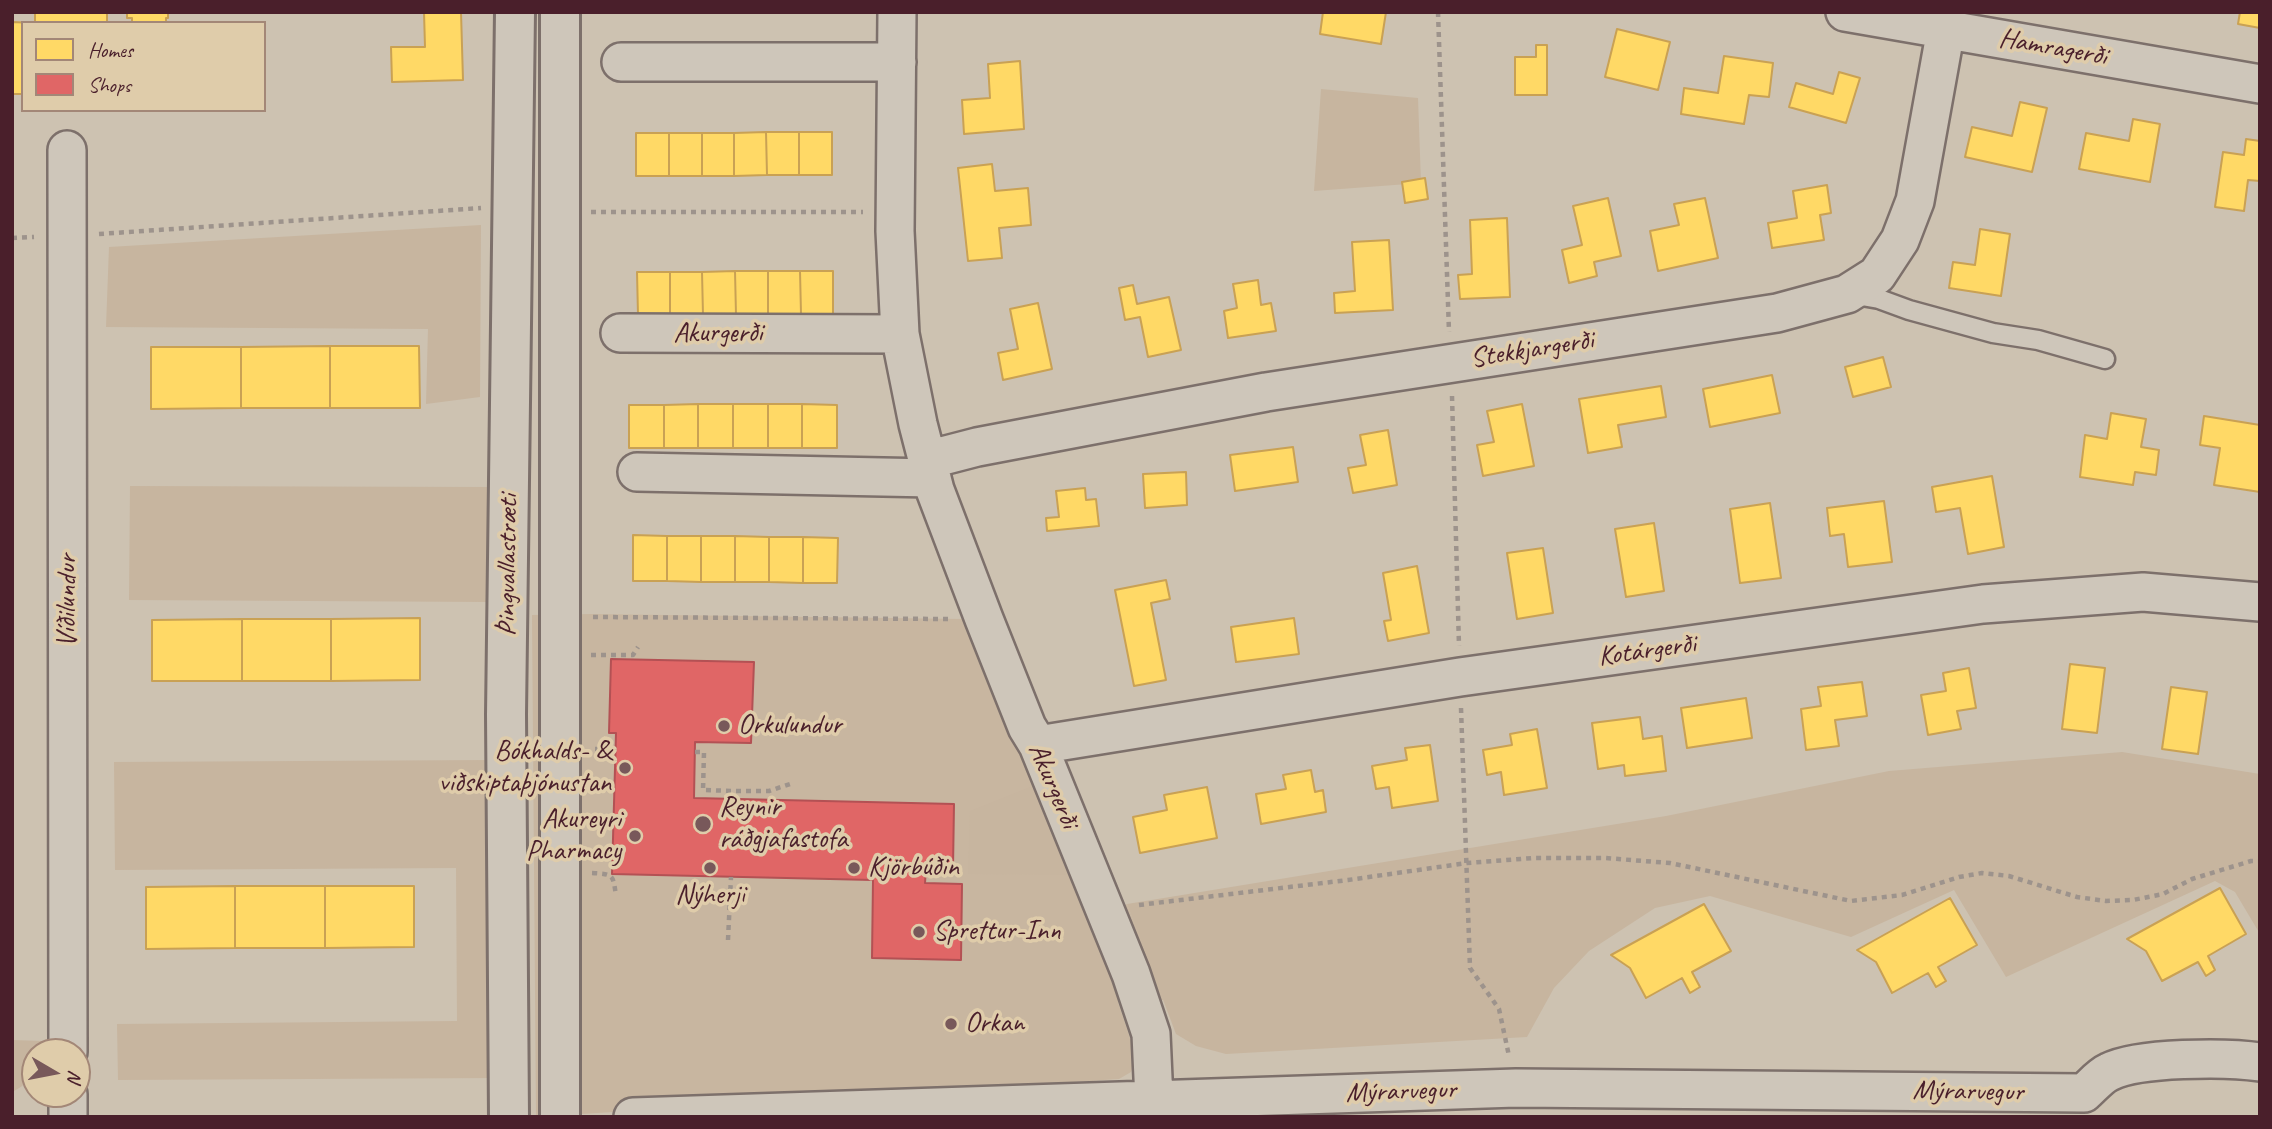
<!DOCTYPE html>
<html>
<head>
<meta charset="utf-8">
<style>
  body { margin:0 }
  #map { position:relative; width:2272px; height:1129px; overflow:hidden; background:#cdc2b1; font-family:Caveat,sans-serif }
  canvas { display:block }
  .frame { position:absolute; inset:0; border:14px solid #4a1f2b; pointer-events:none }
  .legend { position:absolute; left:21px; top:21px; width:245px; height:91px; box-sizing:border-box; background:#dfccaa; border:2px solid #a38777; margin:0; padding:9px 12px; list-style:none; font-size:21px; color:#4a1f2b }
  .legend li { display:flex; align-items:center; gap:14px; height:35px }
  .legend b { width:35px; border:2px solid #a38777 }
  .north { position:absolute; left:21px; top:1038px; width:70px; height:70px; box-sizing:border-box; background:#dfccaa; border:2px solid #a38777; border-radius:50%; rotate:100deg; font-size:19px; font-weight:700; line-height:28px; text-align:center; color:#4a1f2b }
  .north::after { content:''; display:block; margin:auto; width:24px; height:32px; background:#78585a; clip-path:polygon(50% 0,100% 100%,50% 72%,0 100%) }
</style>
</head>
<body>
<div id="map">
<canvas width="2272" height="1129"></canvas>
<div class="frame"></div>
<ul class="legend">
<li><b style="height:19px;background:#ffd966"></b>Homes</li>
<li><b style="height:19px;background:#e06666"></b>Shops</li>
</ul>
<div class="north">N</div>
</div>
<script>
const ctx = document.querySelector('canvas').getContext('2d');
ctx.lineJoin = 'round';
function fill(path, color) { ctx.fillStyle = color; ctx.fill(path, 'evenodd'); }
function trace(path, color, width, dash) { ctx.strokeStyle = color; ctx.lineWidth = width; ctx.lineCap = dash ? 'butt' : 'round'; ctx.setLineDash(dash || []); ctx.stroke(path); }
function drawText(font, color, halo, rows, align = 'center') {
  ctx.font = font + ' Caveat,sans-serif'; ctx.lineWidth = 7; ctx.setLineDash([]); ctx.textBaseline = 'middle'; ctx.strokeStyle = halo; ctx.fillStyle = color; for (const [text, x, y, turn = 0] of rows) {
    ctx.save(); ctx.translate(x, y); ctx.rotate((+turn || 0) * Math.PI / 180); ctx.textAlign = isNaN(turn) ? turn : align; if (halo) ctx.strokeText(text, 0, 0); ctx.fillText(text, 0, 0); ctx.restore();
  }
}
fill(new Path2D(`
  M592 614 964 619 1076 875 1093 926 1127 904 1164 1000 1118 1002 1136 1056 1131 1072 1119 1079 536 1117 532 615Z`), '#c8b6a0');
fill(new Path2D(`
  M1321 89 1418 98 1421 183 1314 191Z
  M481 225 480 397 426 404 428 329 106 327 109 247Z
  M130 486 489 487 488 602 129 600Z
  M2122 752 2260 774V934L2235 892 2215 881 2006 977 1954 890 1851 937 1710 896 1655 908 1589 951 1554 988 1527 1037 1226 1054 1196 1046 1176 1034 1127 904 1666 816 1889 771Z
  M493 760 495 1078 118 1080 117 1024 457 1021 456 868 115 870 114 762Z
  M1040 783 1076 875 968 874 970 811Z
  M12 1040 42 1041 41 1052H35C35 1072 31 1083 12 1092Z`), '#c7b59f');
const homes = new Path2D(`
  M35 12H107V23H23V94H12V22L35 23Z
  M127 12H168V18H166V23H132V18H127Z
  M424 12H461L463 80 392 82 391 47H425Z
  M1323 12H1386L1381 44 1320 34Z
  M2240 12H2260V28L2238 24Z
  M1617 29 1670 42 1658 90 1605 77Z
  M1536 45H1547V95H1515V57H1536Z
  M1724 56 1773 63 1769 97 1749 95 1744 124 1681 114 1684 88 1718 93Z
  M1020 61 1024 129 964 134 962 100 990 98 988 64Z
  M1839 72 1860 78 1846 123 1789 107 1796 83 1833 94Z
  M2020 102 2047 108 2032 172 1965 157 1972 127 2012 136Z
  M2133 119 2160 124 2150 182 2079 169 2086 133 2129 141Z
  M766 132 767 175 734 176V133Z
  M766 132H799V175H767Z
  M799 132H832V175H799Z
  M636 133H669V176H636Z
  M669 133H702V176H669Z
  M702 133H734V176H702Z
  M2246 139 2260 141V181L2248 180 2244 211 2215 207 2223 152 2244 155Z
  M992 164 995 191 1028 188 1031 225 999 228 1002 258 968 261 958 168Z
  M1425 178 1428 199 1405 203 1402 182Z
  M1827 185 1831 213 1820 215 1824 240 1772 248 1768 223 1797 218 1793 191Z
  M1608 198 1621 256 1594 262 1597 276 1569 283 1562 250 1582 245 1573 206Z
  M1705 198 1718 258 1658 271 1650 231 1679 225 1674 204Z
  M1507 218 1510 297 1460 299 1458 275 1472 274 1470 220Z
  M1980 229 2010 234 2001 296 1949 288 1953 262 1975 265Z
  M1389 240 1393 310 1335 313 1334 293 1355 291 1352 242Z
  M735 271 736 315H703L702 272Z
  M735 271H768V314L736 315Z
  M768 271H800L801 314H768Z
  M800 271H833V314H801Z
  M637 272H670V315H638Z
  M670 272H702L703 315H670Z
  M1258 280 1261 305 1271 303 1276 331 1228 338 1224 311 1237 308 1233 284Z
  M1133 285 1137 304 1169 297 1181 350 1148 357 1140 317 1125 320 1119 288Z
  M1038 303 1052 369 1003 380 998 353 1018 349 1010 309Z
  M330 346H419L420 408H330Z
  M330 346V408H241V347Z
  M151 347H241V408L151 409Z
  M1883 357 1891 387 1853 397 1845 367Z
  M1772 375 1780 413 1710 427 1703 389Z
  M1661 386 1666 417 1618 425 1622 447 1588 453 1579 399Z
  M698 404V448H664V405Z
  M698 404H733V448H698Z
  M733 404H768V448H733Z
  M768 404H802V448H768Z
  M802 404 837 405V448H802Z
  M1522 404 1534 466 1483 476 1477 445 1494 442 1487 411Z
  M629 405H664V448H629Z
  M2111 413 2146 419 2141 447 2159 450 2156 475 2135 472 2133 485 2080 477 2085 435 2107 439Z
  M2204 416 2260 425V492L2214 485 2220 448 2200 445Z
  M1388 430 1397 485 1353 493 1348 468 1366 465 1360 435Z
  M1293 447 1298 482 1235 491 1230 455Z
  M1186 472 1187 505 1145 508 1143 474Z
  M1992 476 2004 547 1968 554 1960 508 1936 512 1932 487Z
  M1085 488 1086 500 1096 499 1099 526 1047 531 1046 518 1059 517 1056 491Z
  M1884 501 1892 562 1848 567 1844 534 1830 536 1827 508Z
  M1770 503 1781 578 1740 583 1730 509Z
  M1654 523 1664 591 1626 597 1615 529Z
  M633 535 667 536V581H633Z
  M667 536H701V582L667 581Z
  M701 536H735V582H701Z
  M735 536 769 537V582H735Z
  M769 537H803V583L769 582Z
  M803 537 838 538 837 583H803Z
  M1543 548 1553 613 1517 619 1507 553Z
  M1417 566 1429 633 1388 641 1384 621 1391 620 1383 573Z
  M1166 580 1170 599 1151 603 1166 680 1134 686 1115 590Z
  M420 618V680L331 681V619Z
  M1294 618 1299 654 1236 662 1231 627Z
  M242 619V681H152V620Z
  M242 619H331V681H242Z
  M2070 664 2105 668 2097 733 2062 729Z
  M1969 668 1976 708 1957 711 1961 729 1928 735 1921 695 1946 691 1943 673Z
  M1862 682 1867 716 1835 720 1839 746 1806 750 1801 709 1821 706 1818 687Z
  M2171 687 2207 692 2198 754 2162 749Z
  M1746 698 1752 738 1687 748 1681 708Z
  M1640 717 1643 739 1662 736 1666 771 1625 776 1624 765 1598 769 1592 723Z
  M1537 729 1547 788 1504 795 1501 772 1487 775 1483 750 1512 745 1510 734Z
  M1430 745 1438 801 1392 808 1389 787 1376 789 1372 766 1407 760 1405 748Z
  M1311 770 1315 792 1323 790 1326 812 1261 824 1256 794 1286 789 1283 775Z
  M1207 787 1217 838 1140 853 1133 817 1167 810 1164 795Z
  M235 886V948L146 949V887Z
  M235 886H325V948H235Z
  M325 886H414V947L325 948Z
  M2220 888 2246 934 2208 956 2215 970 2206 976 2198 962 2162 981 2146 951 2127 939Z
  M1950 898 1977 945 1938 967 1946 981 1936 987 1928 973 1892 993 1876 962 1857 950Z
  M1704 904 1731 951 1692 972 1700 987 1690 993 1682 978 1646 998 1630 968 1611 955Z`);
fill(homes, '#ffd966');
trace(homes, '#c9a154', 2);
const shops = new Path2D(`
  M611 659 754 662 751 743 695 742 694 798 954 804 953 868H926L925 883 962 884 961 960 872 958 873 880 612 874 616 733H609Z`);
fill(shops, '#e06666');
trace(shops, '#b35154', 2);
const lane = new Path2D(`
  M1850 294 1879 299 1909 310 1993 333 2038 340 2105 359`);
const street = new Path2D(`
  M897 12 895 231 900 334 918 424 935 490 984 619 1027 727 1038 745 1131 974 1151 1034 1154 1100
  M1845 12 2260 84
  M621 62H897
  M67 150 68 1052
  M620 333 900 334
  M927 460 977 447 1266 392 1777 313 1847 294 1877 275 1900 240 1915 201 1946 29
  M637 472 932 478
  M1038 745 1460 677 1983 604 2143 592 2260 602
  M2084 1093C2092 1086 2100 1076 2109 1072 2138 1057 2227 1057 2260 1062
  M68 1094V1117
  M633 1117 1516 1088 2084 1093`);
const secondary = new Path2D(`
  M560 12V1117
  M509 1117 506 714 515 12`);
trace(lane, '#7d706b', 23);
trace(street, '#7d706b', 42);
trace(secondary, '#7d706b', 44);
trace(new Path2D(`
  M1438 12 1449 332
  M591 212H863
  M99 234 481 208
  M12 238 34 237
  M1452 396 1459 646
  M593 617 948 619
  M591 655H633L638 647
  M1461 708 1470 968 1499 1009 1509 1056
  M595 749H611
  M695 752H704L703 790 734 791
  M734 799V791H769L790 784
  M592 873C614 874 613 875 616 896
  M1139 905 1348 880 1467 863 1533 858H1605L1670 863 1851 901 1902 895 1959 877 1982 873 2009 876 2077 897 2106 901 2133 900 2163 894 2192 879 2251 861H2260
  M728 940 731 877`), '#9d938c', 4.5, [5, 5]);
trace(lane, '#cec6ba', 18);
trace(street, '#cec6ba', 37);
trace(secondary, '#cec6ba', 38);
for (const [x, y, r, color] of [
  [724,726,7,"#78585a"],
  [625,768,7,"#78585a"],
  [703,824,9,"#78585a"],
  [635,836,7,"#78585a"],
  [710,868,7,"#78585a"],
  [854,868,7,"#78585a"],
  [919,932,7,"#78585a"],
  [951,1024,7,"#78585a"]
]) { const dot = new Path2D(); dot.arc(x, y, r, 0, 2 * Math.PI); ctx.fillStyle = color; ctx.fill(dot); trace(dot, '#dfccaa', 2.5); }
drawText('28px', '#4a1f2b', '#dfccaa', [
  ["Hamragerði",2053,48,10],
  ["Akurgerði",718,334],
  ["Stekkjargerði",1532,350,-9],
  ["Þingvallastræti",508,565,-89],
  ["Víðilundur",68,601,-90],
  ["Kotárgerði",1647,651,-8],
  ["Akurgerði",1053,786,67],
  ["Mýrarvegur",1401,1092,-2],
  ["Mýrarvegur",1968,1092,1]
]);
drawText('28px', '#4a1f2b', '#dfccaa', [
  ["Orkulundur",738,726],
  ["Bókhalds- &",611,752,"right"],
  ["viðskiptaþjónustan",611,784,"right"],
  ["Reynir",719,808],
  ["ráðgjafastofa",719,840],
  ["Akureyri",621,820,"right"],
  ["Pharmacy",621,852,"right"],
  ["Kjörbúðin",868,868],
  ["Nýherji",710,896,"center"],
  ["Sprettur-Inn",933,932],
  ["Orkan",965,1024]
], 'left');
</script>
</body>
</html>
